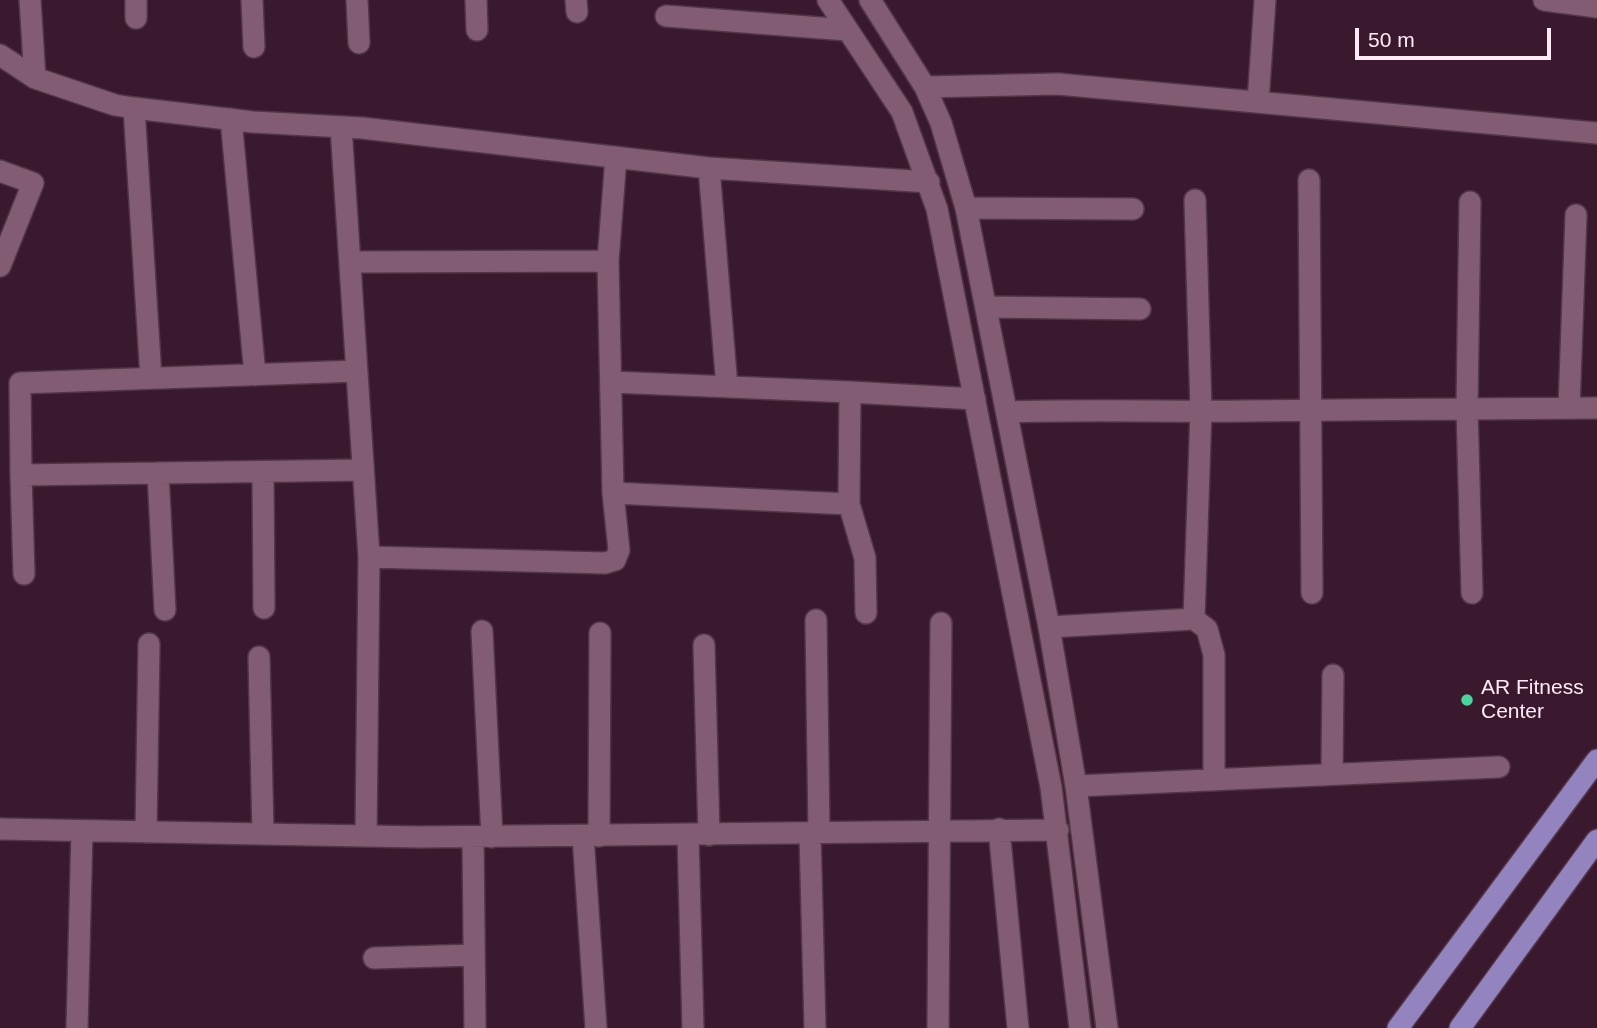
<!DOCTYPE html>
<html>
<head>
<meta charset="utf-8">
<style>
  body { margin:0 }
  #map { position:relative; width:1597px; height:1028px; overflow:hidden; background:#3a192e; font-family:Helvetica,sans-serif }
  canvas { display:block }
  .scale { position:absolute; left:1355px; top:28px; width:196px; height:32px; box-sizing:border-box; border:4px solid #feebf6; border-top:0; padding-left:9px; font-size:21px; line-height:24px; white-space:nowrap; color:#feebf6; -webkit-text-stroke:5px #3a192e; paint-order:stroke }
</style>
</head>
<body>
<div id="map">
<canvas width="1597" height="1028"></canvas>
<div class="scale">50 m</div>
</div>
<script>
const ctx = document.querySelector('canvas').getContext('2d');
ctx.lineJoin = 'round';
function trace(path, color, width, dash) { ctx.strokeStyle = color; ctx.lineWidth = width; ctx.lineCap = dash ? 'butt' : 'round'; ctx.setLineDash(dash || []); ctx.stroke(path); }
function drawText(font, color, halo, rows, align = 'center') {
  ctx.font = font + ' Helvetica,sans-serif'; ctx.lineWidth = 5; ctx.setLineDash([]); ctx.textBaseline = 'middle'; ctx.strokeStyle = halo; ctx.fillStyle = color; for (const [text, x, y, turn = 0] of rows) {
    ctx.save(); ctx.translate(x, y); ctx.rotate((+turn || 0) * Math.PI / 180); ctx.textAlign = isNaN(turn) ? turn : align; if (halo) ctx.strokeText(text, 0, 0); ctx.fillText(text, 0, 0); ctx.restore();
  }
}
const minor = new Path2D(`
  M30 0 35 78 115 105 134 108 253 122 362 128 709 168 929 182
  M136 0V18
  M252 0 254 47
  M357 0 359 43
  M476 0 477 30
  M576 0 577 12
  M828 0 902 112 937 209 1051 787 1080 1028
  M870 0 925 87 941 123 966 208 1049 627 1076 786 1107 1028
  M1544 0 1597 7
  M666 16 847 30
  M0 55 35 78
  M925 87 1058 84 1597 133
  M1258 102 1265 0
  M134 108 151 378
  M231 119 255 375
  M341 127 369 557
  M709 168 727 387
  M0 171 33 183 0 266
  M1309 180 1312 593
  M1470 202 1467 408 1472 593
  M966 208 1133 209
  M350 262 608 261
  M988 307 1140 309
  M357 371 20 383 21 475 363 470
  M612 382 850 392
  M1569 408 1576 215
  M1007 412C1087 409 1167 412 1246 411 1363 410 1480 408 1597 408
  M263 472 264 608
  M158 473 165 610
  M21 475 24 574
  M613 493 849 504 850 392 975 399
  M849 504 865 558 866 613
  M1194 619 1207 629 1214 655V780
  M816 620 819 833
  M1049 627 1194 619 1201 410 1195 200
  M482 631 492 837
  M704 645 709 835
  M259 657 263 834
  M1332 774 1333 675
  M1076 786 1499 767
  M0 829 419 837 1058 830
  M999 829 1018 1028
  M146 832 149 644
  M810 834 815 1028
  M688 835 693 1028
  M366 836 369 557 605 563 615 560 619 550 613 493 608 261 616 157
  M583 836 596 1028
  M599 836 600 633
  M473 837 475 1028
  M374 958 474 955
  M77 1028 82 831
  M938 1028 941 623`);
const major = new Path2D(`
  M1398 1028 1597 760
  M1460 1028 1597 840`);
trace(minor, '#513647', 24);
trace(major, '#513647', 24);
trace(minor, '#825c73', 21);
trace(major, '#9384bf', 21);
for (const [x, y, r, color] of [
  [1467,700,7,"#48d49d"]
]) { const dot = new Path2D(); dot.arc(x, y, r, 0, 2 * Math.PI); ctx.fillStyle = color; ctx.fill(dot); trace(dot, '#3a192e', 2.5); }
drawText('21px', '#feebf6', '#3a192e', [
  ["AR Fitness",1481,688],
  ["Center",1481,712]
], 'left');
</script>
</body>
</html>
